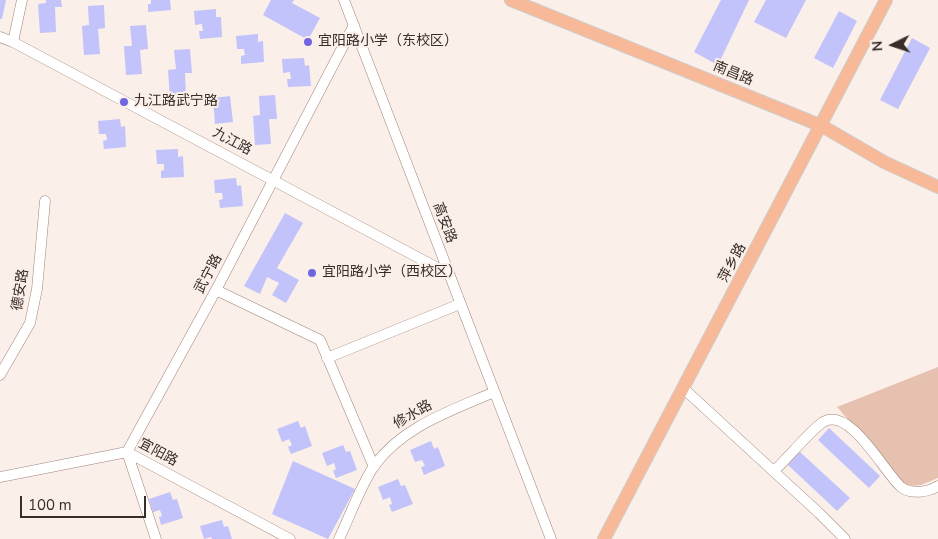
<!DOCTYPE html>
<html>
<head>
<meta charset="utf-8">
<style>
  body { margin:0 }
  #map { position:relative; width:938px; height:539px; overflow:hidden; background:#fbefea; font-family:"Nunito Sans",sans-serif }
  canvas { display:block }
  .north { position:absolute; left:868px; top:20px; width:50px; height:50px; -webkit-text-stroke:4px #fbefea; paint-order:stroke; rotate:266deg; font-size:14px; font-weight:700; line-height:20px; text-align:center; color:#382d27 }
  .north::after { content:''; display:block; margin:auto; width:18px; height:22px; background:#382d27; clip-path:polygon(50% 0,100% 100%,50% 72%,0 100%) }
  .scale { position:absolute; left:20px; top:496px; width:126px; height:22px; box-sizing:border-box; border:2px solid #382d27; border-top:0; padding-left:6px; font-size:15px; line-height:18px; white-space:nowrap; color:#382d27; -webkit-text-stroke:4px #fbefea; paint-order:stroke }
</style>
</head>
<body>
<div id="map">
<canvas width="938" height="539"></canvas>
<div class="north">N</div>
<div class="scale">100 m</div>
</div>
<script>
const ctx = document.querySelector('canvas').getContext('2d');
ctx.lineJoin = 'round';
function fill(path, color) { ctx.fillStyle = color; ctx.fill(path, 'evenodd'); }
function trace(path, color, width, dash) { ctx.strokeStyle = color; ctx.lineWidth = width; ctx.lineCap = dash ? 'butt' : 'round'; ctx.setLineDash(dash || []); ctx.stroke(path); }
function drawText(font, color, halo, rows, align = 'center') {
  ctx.font = font + ' "Nunito Sans","Noto Sans SC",sans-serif'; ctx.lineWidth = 4; ctx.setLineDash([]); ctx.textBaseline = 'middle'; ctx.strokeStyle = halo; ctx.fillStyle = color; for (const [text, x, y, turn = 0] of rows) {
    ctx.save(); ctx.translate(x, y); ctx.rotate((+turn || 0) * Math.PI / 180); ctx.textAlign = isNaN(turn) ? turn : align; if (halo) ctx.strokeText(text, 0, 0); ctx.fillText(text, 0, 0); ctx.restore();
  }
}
fill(new Path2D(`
  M938 367V478L921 485 912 486 903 483 837 407Z`), '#e7c1af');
fill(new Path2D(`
  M0 0H6L2 19H0Z
  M46 0H61L62 7H55L56 32 40 33 38 4 46 3Z
  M151 0H170L171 10 148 12V4H151Z
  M271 0H294L292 3 320 18 308 40 263 15Z
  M721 0H749L718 65 694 52Z
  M766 0H806L786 38 754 22Z
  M104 5 105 28 98 29 100 54 84 55 82 26 89 25 88 6Z
  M216 9V17H221L222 37 200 39 199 31H203L202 24 195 25 194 11Z
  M839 11 857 21 833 68 814 58Z
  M146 25 148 49 140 50 142 74 126 75 124 46H132L130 26Z
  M258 34V42L263 41 264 62 241 64V56L245 55 244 49H237L236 36Z
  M912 38 930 48 898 109 880 100Z
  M190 49 192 73H185L186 98 170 99 168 70 176 69 174 50Z
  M304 58 305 66 309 65 311 86 288 87 287 79H291L290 72 283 73 282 59Z
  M275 95 277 119H269L271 144 255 145 253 116 260 115 259 96Z
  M230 96 233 122 215 124 213 98Z
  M120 119 121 127 125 126 126 147 104 149 103 141 107 140 106 134H99L98 121Z
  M178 149V157L183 156 184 177 161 178V171L164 170V164H157L156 150Z
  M236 178 237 186 241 185 243 206 220 208 219 200 223 199 222 193H215L214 180Z
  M285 213 303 223 277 268 299 280 286 303 272 295 279 283 267 277 260 294 244 286Z
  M298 421 301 428 305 426 312 446 291 454 288 447 292 445 289 439 282 442 277 429Z
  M829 428 880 476 869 488 818 440Z
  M431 441 434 449 438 447 445 466 424 475 421 467 425 466 422 460 415 462 410 450Z
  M343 445 346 452 350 451 357 470 336 478 333 471 336 469 334 463 327 466 322 453Z
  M800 452 850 498 837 511 788 465Z
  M293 461 355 489 328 539 272 514Z
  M398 479 401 486 405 485 413 504 392 512 389 505 392 504 390 497 383 500 378 487Z
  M170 492 173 500 177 499 183 518 161 525 159 517 162 516 160 510 153 512 149 499Z
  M222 520 224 527 228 526 232 539H212L211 537 204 539 200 526Z`), '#c1c3fa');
const minor = new Path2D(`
  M344 0 551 539
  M0 37 13 42 449 274
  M13 42 22 0
  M216 290 320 340 374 467
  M327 358 460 304
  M0 375 30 323 37 289 45 201
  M683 388 819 513 845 539
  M774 471C786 460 811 430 823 422 850 406 884 472 901 487 911 495 928 492 938 486
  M0 477 127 452 290 539
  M156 539 127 452 216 290 354 25
  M339 539C350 516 360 487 374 466 403 426 451 411 494 392`);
const major = new Path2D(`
  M511 0 822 126 884 162 938 187
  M604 539 886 0`);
trace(minor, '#9e8377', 11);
trace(major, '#cfcdcb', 14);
trace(minor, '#fff', 10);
trace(major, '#f8b998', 12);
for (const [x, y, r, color] of [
  [308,42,5,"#7166e1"],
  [124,102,5,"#7166e1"],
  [312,273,5,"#7166e1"]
]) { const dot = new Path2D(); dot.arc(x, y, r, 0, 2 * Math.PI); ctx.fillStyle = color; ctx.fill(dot); trace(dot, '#fbefea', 2); }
drawText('14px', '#382d27', '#fbefea', [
  ["宜阳路小学（东校区）",318,42],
  ["九江路武宁路",134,102],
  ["宜阳路小学（西校区）",322,273]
], 'left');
drawText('14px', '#382d27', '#fbefea', [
  ["南昌路",733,74,22],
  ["九江路",232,142,28],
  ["高安路",444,223,69],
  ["萍乡路",733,263,-62],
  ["武宁路",209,274,-62],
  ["德安路",21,290,-81],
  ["修水路",413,415,-30],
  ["宜阳路",158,453,28]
]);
</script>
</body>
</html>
